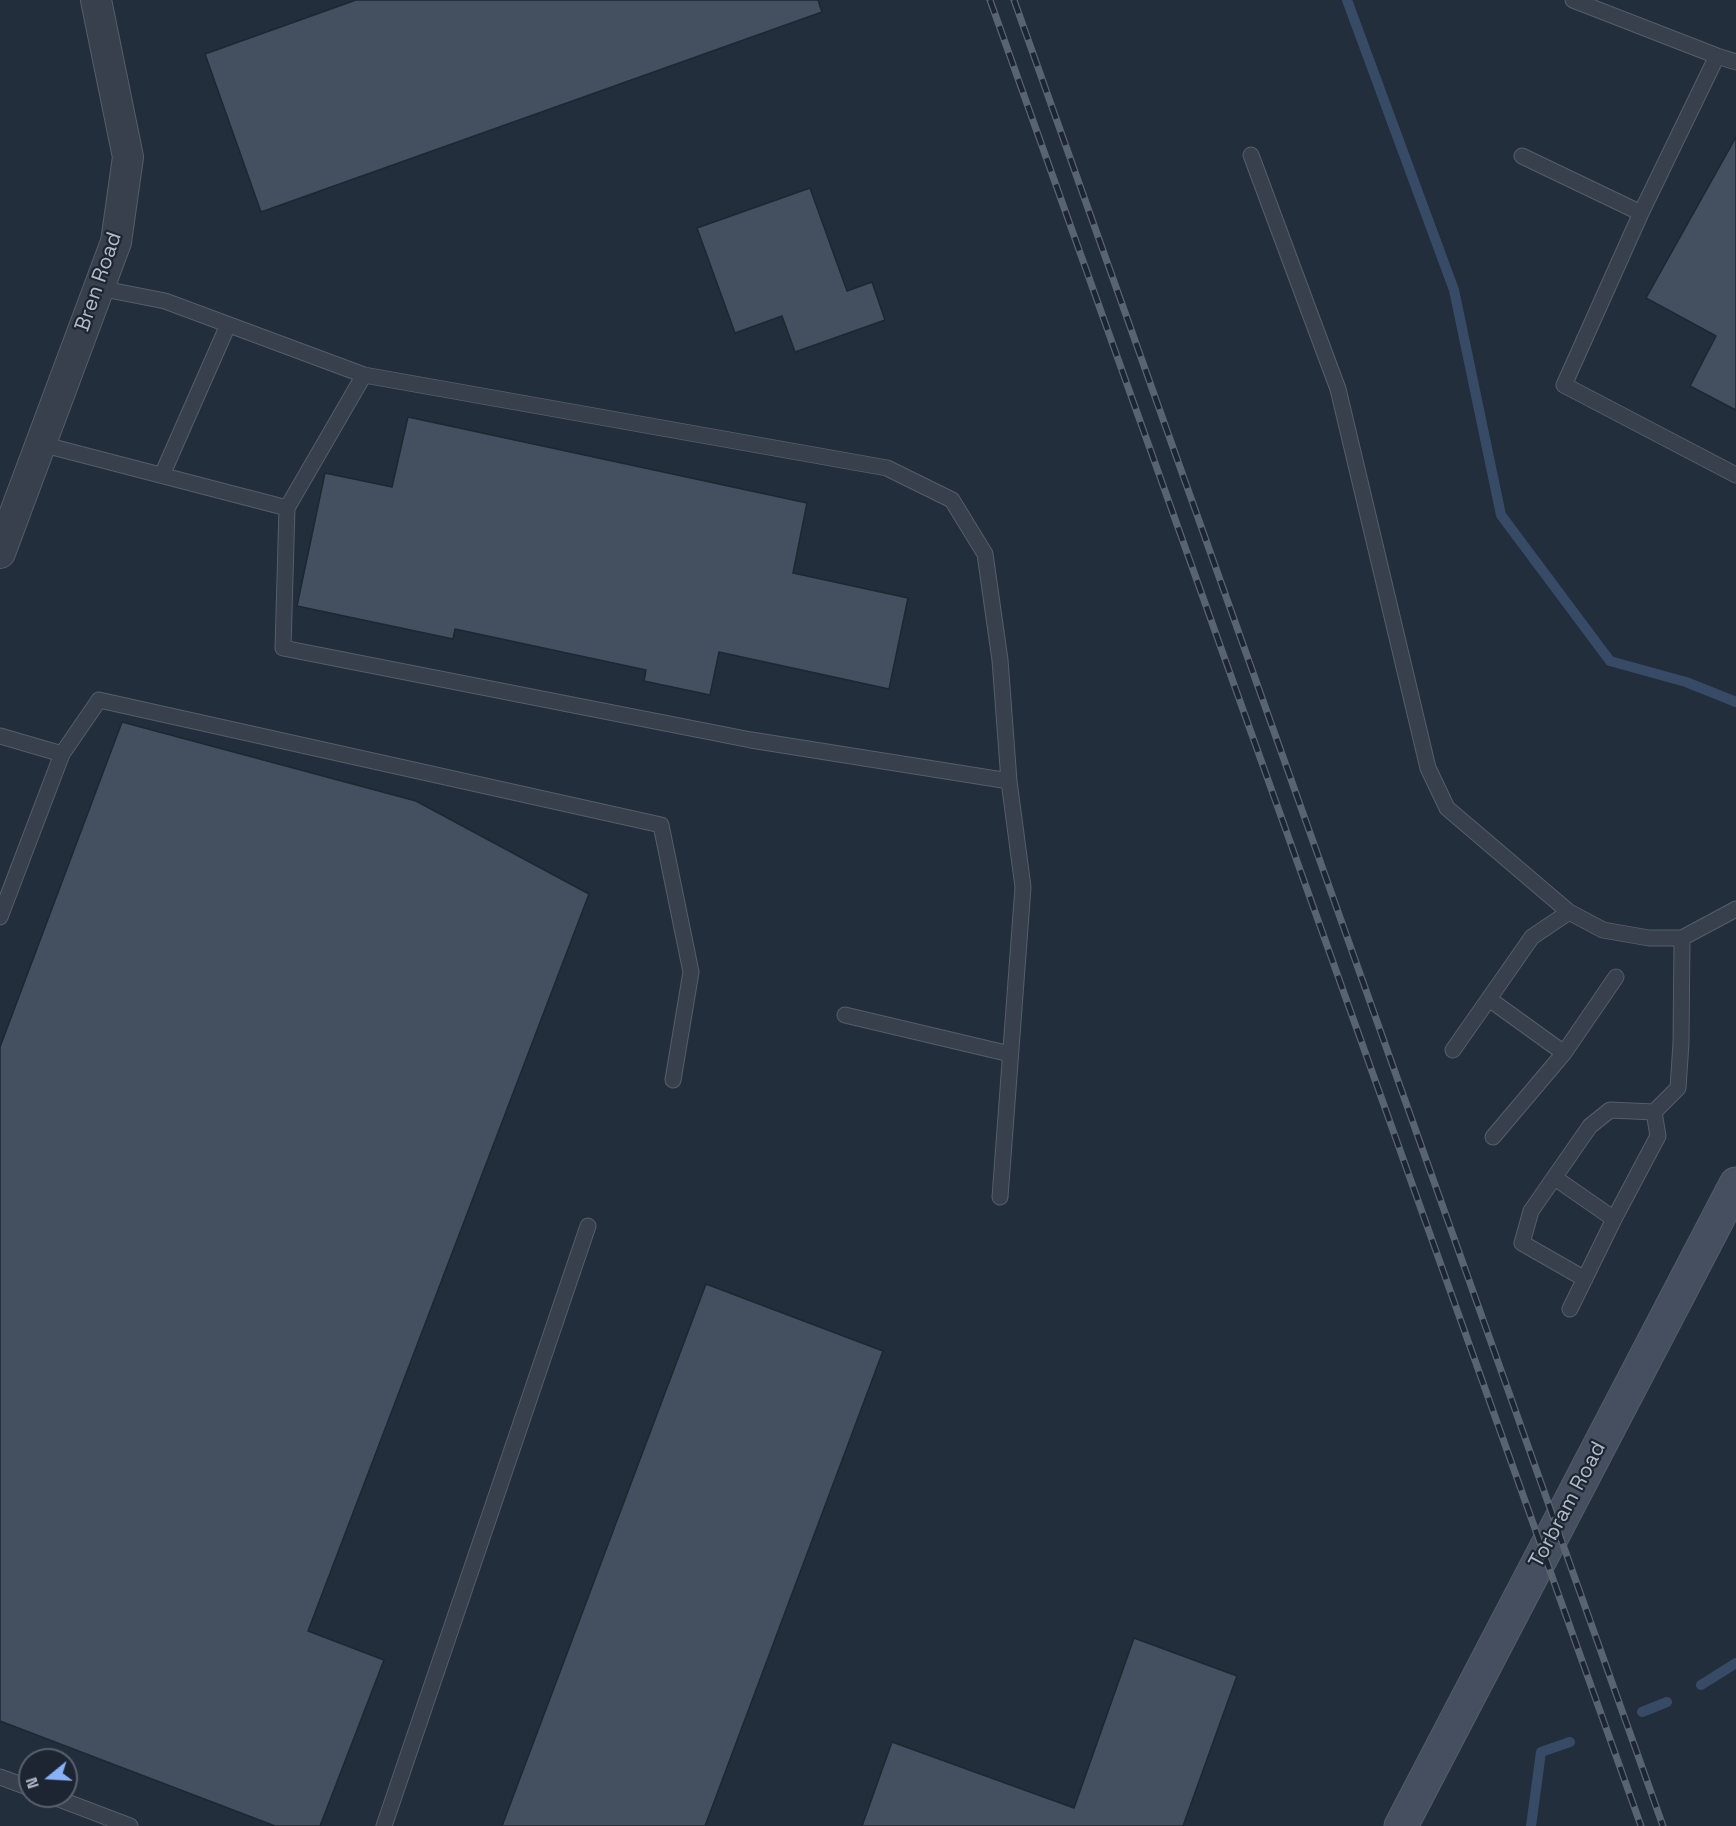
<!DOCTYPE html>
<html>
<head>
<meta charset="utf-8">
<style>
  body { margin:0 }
  #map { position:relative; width:1736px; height:1826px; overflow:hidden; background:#232e3c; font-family:"Space Grotesk",sans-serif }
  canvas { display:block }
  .north { position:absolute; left:18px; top:1748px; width:60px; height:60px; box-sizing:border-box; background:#1c2531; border:2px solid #58616d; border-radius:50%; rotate:252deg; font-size:16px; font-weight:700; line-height:24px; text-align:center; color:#b2bac8 }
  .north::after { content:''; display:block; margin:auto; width:21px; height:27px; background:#87b2f8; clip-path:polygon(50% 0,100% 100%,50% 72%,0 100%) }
</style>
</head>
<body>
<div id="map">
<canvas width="1736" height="1826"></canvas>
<div class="north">N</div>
</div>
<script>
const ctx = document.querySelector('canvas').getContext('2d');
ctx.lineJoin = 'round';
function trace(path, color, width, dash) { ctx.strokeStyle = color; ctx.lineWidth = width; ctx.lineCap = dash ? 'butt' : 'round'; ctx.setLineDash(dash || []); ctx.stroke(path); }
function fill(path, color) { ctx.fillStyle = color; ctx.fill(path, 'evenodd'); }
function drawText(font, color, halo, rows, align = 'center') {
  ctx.font = font + ' "Space Grotesk",sans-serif'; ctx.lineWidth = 4.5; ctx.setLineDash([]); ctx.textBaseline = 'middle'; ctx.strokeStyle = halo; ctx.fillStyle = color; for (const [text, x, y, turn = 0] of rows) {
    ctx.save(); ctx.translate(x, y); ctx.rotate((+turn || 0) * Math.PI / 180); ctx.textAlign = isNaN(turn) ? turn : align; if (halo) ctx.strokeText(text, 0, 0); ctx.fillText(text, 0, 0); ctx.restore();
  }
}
trace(new Path2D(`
  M1347 0 1454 290 1501 515 1610 661 1686 682 1736 702
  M1701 1685 1736 1663
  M1642 1712 1667 1702
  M1531 1826 1541 1752 1570 1742`), '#384b66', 10);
const building = new Path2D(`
  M356 0H818L822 12 261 212 205 54Z
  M1736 137V410L1690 386 1716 336 1646 298Z
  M810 188 847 291 872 282 885 320 795 352 782 316 735 333 697 228Z
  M408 417 807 503 793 573 908 598 889 689 719 652 710 695 644 681 646 670 455 629 453 639 297 606 325 473 392 487Z
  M122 722 416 801 589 894 308 1631 384 1660 320 1826H275L0 1721V1047Z
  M706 1284 883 1351 705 1826H502Z
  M1134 1638 1237 1676 1183 1826H862L892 1742 1074 1808Z`);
fill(building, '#445060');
trace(building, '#1e2733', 1.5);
const lane = new Path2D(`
  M1573 0 1717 56 1641 213 1564 385 1736 475
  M1717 56 1736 62
  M1251 155 1338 389 1428 768 1447 808 1569 912
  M1522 156 1641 213
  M99 288 165 301 364 375 887 468 952 500 985 554 1000 660 1009 781
  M41 444 287 508 283 648 751 740 1009 781 1023 887 1000 1197
  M162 475 228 325
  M287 508 364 375
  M0 736 62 754 0 917
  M62 754 99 700 661 825 691 972 673 1080
  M1489 999 1564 1053 1493 1137
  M845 1015 1010 1054
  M1453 1050 1532 937 1569 912 1603 930 1649 938H1682L1736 909
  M1564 1053 1616 977
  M1555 1178 1614 1219
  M1585 1279 1522 1243 1531 1211 1590 1126 1610 1110 1654 1112
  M1570 1309 1614 1219 1658 1136 1654 1112 1678 1088 1681 1043 1682 938
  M0 1777 30 1788
  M51 1796 130 1826
  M384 1826 588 1226`);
const street = new Path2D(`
  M0 553 116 242 128 157 96 0`);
const secondary = new Path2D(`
  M1401 1826 1736 1184`);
trace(lane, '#555d6a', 17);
trace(street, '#555d6a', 32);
trace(secondary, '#555d6a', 35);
trace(lane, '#37404c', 15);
trace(street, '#37404c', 30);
trace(secondary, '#454f5f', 33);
const rail = new Path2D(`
  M990 0 1641 1826
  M1014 0 1663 1826`);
trace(rail, '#596473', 7);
trace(rail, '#1c2531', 4.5, [14]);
drawText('21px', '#b2bac8', '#1c2531', [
  ["Bren Road",99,282,-71],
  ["Torbram Road",1568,1505,-62]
]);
</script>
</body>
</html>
